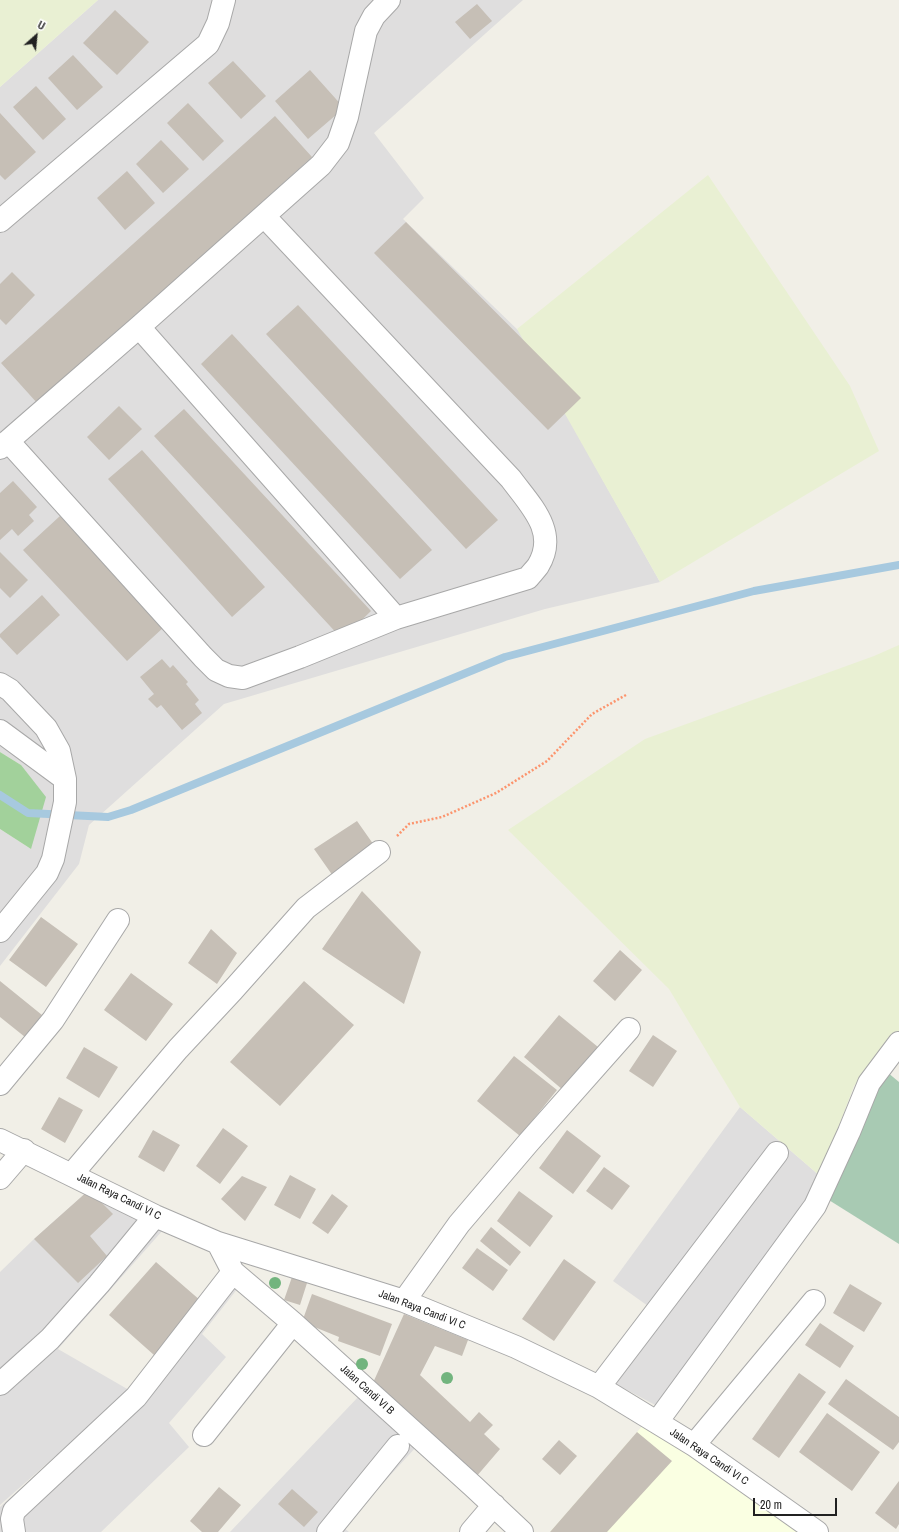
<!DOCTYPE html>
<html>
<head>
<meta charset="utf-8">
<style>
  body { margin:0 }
  #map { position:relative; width:899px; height:1532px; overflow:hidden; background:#f1efe7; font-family:"Archivo Narrow",sans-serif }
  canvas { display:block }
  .north { position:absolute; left:16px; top:16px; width:40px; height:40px; -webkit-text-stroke:3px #fff; paint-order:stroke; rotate:27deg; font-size:11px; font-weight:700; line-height:16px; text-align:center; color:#212121 }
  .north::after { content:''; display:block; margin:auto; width:14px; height:18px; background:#212121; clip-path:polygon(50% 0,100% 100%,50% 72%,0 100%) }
  .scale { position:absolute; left:753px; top:1498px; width:84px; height:18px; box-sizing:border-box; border:2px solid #212121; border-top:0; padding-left:5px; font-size:12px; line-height:14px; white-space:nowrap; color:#212121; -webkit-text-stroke:3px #fff; paint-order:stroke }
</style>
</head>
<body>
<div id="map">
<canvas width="899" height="1532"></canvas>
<div class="north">U</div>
<div class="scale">20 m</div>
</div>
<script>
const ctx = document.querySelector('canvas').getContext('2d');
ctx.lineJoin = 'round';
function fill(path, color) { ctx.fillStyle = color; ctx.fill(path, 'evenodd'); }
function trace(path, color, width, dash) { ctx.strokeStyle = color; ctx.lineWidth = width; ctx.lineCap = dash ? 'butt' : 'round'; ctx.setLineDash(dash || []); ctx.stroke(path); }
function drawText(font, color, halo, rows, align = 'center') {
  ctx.font = font + ' "Archivo Narrow",sans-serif'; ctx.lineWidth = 3; ctx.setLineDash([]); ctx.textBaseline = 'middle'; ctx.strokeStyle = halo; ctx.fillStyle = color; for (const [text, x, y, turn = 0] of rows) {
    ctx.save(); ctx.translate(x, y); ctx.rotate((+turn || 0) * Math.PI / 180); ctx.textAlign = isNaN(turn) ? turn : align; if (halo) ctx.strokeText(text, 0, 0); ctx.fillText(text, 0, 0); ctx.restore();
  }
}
fill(new Path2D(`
  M98 0H523L374 133 424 198 403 219 521 333 660 582 545 609 224 704 89 825 79 864 0 966V829L31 849 21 765 0 752V87Z
  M740 1107 820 1176 808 1199 657 1406 597 1374 648 1306 613 1281Z
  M89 1190 163 1230 58 1349 129 1390 221 1276 238 1288 202 1334 226 1357 169 1423 189 1447 101 1532H0V1507L103 1414 0 1505V1272L34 1239Z
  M360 1395 417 1446 343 1527 349 1532H230Z`), '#dfdede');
fill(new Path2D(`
  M644 1424 801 1532H550Z`), '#faffe2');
fill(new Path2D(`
  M0 0H98L0 87Z
  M708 175 850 386 879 451 660 582 517 329Z
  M899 645V1031L854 1086 820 1176 740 1107 669 989 508 830 645 739 874 656Z`), '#e9f0d3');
fill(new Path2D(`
  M0 752 21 765 46 797 31 849 0 829Z`), '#a2d19b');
fill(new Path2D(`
  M887 1072 899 1082V1244L824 1197Z`), '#a8cab3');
trace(new Path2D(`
  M0 795 28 813 108 817 131 810 505 657 754 591 899 565`), '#a7c9df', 8);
fill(new Path2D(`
  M477 4 492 21 470 39 455 22Z
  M115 10 149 42 117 75 83 43Z
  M73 55 103 87 77 110 48 78Z
  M233 61 266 96 241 119 208 83Z
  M310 70 344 108 308 139 275 101Z
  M36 86 66 119 43 140 13 107Z
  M188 103 224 141 203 161 167 123Z
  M0 113 36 152 5 180 0 175Z
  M275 116 312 157 38 404 1 363Z
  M161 140 189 169 163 193 136 164Z
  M127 171 155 203 125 230 97 198Z
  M406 222 581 398 548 430 374 253Z
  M12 272 35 295 6 325 0 319V284Z
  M298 305 498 520 466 549 266 334Z
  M232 334 432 550 400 579 201 364Z
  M119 406 142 429 109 460 87 437Z
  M184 409 371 611 342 639 154 436Z
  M142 450 265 587 232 617 108 479Z
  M13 481 37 507 29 515 34 521 18 536 12 529 0 540V493Z
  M60 516 164 627 127 661 23 550Z
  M0 552 28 580 10 598 0 588Z
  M42 595 60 615 17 655 0 637V634Z
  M162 659 170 668 173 665 188 682 186 684 199 700 195 704 202 713 182 730 161 705 157 708 148 699 154 694 140 677Z
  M357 821 376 848 333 876 314 849Z
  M362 891 421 952 404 1004 322 949Z
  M41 917 78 944 46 987 9 960Z
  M211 929 237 953 217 984 188 963Z
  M620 950 642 970 615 1001 593 981Z
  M131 973 173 1004 146 1041 104 1010Z
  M0 981 42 1015 25 1037 0 1017Z
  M304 981 354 1025 280 1106 230 1062Z
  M559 1015 598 1047 563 1090 524 1057Z
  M653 1035 677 1051 653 1087 629 1071Z
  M84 1047 118 1067 99 1098 66 1078Z
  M514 1056 557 1090 520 1136 477 1101Z
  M59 1097 83 1110 65 1143 41 1129Z
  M223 1128 248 1146 220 1184 196 1166Z
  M153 1130 180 1145 164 1172 138 1157Z
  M567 1130 601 1156 573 1194 539 1168Z
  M604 1167 630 1186 612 1210 586 1191Z
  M290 1175 316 1189 300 1219 274 1205Z
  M242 1176 267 1187 245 1221 221 1199Z
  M89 1190 113 1214 90 1236 107 1256 78 1283 34 1239Z
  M519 1191 553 1216 530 1247 497 1221Z
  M332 1194 348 1206 328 1234 312 1223Z
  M491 1227 521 1252 510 1266 480 1241Z
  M477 1248 508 1270 493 1291 462 1268Z
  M564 1259 596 1282 554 1341 522 1319Z
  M156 1262 201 1301 154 1355 109 1315Z
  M292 1277 307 1283 300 1305 284 1300Z
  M850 1284 882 1303 864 1332 833 1313Z
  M312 1294 392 1324 380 1356 338 1341 339 1337 302 1322Z
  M404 1314 468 1340 462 1356 435 1346 420 1375 470 1422 479 1412 493 1425 484 1434 500 1449 476 1477 372 1385Z
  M820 1323 854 1346 840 1368 805 1345Z
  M799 1373 826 1392 779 1458 752 1439Z
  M846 1379 899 1417V1442L893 1450 828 1404Z
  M827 1413 880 1452 852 1491 799 1452Z
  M637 1432 672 1461 607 1532H550Z
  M559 1440 577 1456 560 1475 542 1459Z
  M899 1481V1524L896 1529 875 1513Z
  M219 1487 241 1505 218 1532H202L190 1521Z
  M292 1489 318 1512 304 1527 278 1504Z`), '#c6bfb6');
const minor = new Path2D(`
  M0 221 208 44 218 23 224 0
  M139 327 396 618
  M8 441 203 657 216 670 229 676 243 678 300 657 396 618 528 578C531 574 535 570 538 566 559 532 530 505 511 479L264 216
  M0 448 139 327 321 165 338 143 347 117 366 31 374 16 389 0
  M0 684 10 690 46 728 59 751 65 779V802L53 859 47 873 0 931
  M0 731 65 779
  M0 1084 53 1020 118 920
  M0 1140 155 1216 218 1243 404 1301 516 1347 599 1387 694 1445 817 1532
  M72 1174 178 1049 233 990 306 908 379 852
  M0 1178 24 1150
  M218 1243 233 1272 293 1323 474 1487 522 1532
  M404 1301 459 1224 528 1143 629 1029
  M0 1384 50 1339 99 1284 155 1216
  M599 1387 777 1153
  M657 1422 815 1206 849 1132 869 1083 899 1043
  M204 1435 293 1323
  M694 1445 814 1301
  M14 1532 12 1519 14 1511 136 1397 233 1272
  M328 1532 398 1446
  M471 1532 494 1505`);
trace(minor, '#a8a8a8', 24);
trace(new Path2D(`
  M397 836 409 824 442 817 496 793 547 761 592 714 626 695`), '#fc946d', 2.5, [2, 2]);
trace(minor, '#fff', 22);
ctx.fillStyle = '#72b47e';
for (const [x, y] of [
  [275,1283],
  [362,1364],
  [447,1378]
]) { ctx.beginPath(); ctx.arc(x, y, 6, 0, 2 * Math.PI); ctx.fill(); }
drawText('11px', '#212121', '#fff', [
  ["Jalan Raya Candi VI C",119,1197,26],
  ["Jalan Raya Candi VI C",422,1310,21],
  ["Jalan Candi VI B",367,1390,42],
  ["Jalan Raya Candi VI C",709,1457,34]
]);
</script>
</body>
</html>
